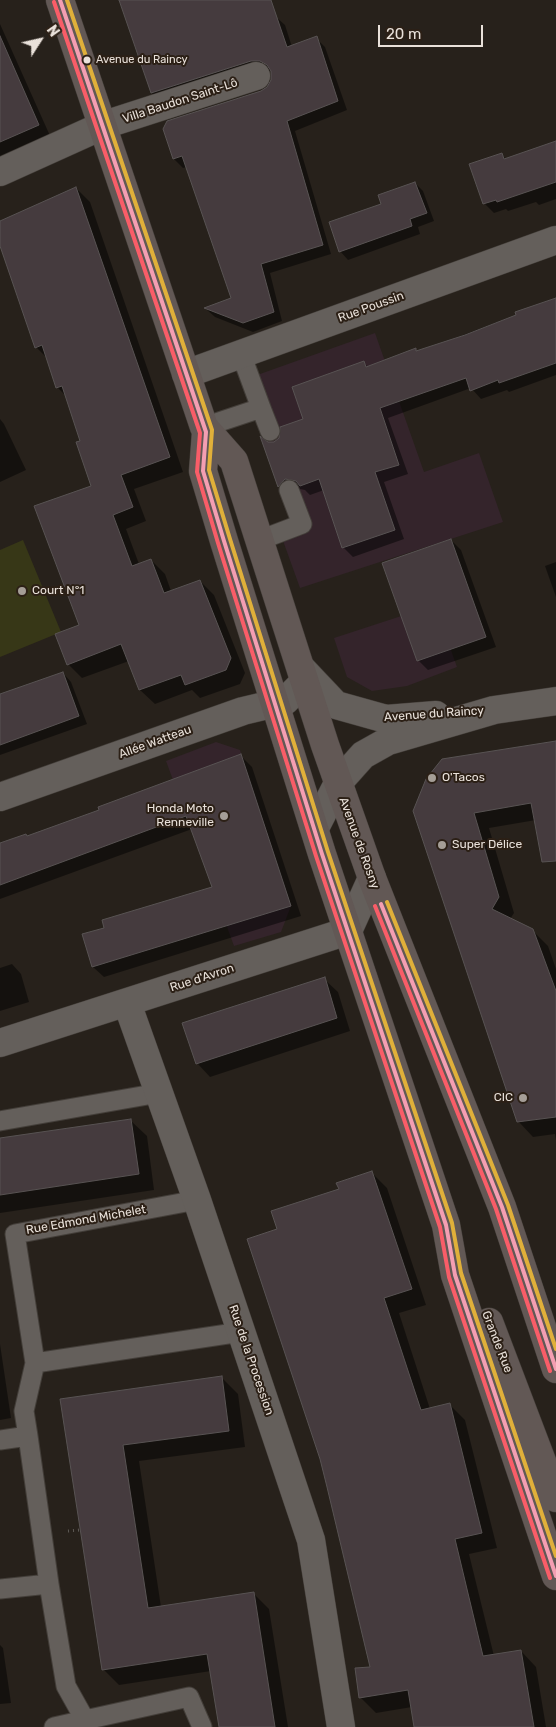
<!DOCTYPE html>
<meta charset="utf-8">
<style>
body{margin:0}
#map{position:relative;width:556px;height:1727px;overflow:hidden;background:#27211b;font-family:Rubik,sans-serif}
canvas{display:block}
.north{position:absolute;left:15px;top:15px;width:50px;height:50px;-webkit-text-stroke:4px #2c2016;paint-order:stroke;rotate:55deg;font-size:14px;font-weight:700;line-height:20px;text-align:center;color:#e9e1da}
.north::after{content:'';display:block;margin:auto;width:18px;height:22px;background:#e9e1da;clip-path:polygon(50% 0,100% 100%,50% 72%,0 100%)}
.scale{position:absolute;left:378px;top:25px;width:105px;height:22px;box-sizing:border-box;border:2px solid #e9e1da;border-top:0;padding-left:6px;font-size:15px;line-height:18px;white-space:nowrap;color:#e9e1da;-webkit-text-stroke:4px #2c2016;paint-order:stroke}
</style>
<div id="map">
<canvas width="556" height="1727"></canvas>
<div class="north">N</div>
<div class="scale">20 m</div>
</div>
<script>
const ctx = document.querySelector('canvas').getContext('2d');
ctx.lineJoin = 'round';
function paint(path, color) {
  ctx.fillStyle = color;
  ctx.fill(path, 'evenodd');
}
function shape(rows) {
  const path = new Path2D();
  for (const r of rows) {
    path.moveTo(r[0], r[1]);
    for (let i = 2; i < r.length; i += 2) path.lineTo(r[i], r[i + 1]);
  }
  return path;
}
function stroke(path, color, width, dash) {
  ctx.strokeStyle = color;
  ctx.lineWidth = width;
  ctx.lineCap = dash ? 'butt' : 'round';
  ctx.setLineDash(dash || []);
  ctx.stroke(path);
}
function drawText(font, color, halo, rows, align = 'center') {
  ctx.font = font + ' Rubik,sans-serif';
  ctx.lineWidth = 4;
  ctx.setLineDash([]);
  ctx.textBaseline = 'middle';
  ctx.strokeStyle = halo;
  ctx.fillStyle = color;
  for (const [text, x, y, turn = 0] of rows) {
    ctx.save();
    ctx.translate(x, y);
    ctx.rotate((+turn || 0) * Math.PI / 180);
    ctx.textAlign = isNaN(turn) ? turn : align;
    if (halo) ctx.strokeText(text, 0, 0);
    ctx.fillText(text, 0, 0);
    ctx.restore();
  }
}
paint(shape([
 [375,333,424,472,479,453,503,522,300,588,277,524,294,518,246,379],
 [435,605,457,667,407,686,372,691,347,677,334,638],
 [216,742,240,750,291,906,281,932,234,946,166,761]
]), '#34242b');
paint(shape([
 [23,540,61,632,0,657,0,550]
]), '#373717');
paint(shape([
 [120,0,203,0,275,16,285,25,292,47,316,38,325,47,347,110,295,131,331,254,270,273,282,321,253,332,215,317,206,309,233,299,187,167,183,168,174,159,165,129,262,92,268,88,272,80,272,71,261,70,161,102,152,93],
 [0,24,51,138,0,159],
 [556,142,556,199,539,205,536,202,508,211,506,209,494,213,484,203,501,154,506,159],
 [415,183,423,191,434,221,418,227,420,234,348,260,340,251,383,205],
 [76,188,90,202,183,472,134,489,146,521,126,529,139,564,151,560,165,574,171,591,200,581,214,595,245,673,240,684,200,698,192,690,155,704,140,690,129,661,82,678,68,664,81,626,93,487,82,442,67,397,57,387,48,359,36,347,0,242,0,223],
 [556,300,556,375,509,392,507,390,481,399,471,388,388,418,408,474,384,482,404,539,353,557,343,547,324,490,310,495,305,490,295,488,289,495,280,486,263,440,267,443,274,443,305,420,364,363,368,367,415,350,418,352],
 [0,419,4,424,26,470,0,482],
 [451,540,461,550,496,647,428,670,418,660],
 [556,562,556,597,545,566],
 [63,673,71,682,87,724,0,755,0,699],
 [556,742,556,833,536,820,489,828,514,913,510,919,532,930,548,946,556,969,556,1140,555,1134,533,1137,518,1121,414,811],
 [241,756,252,767,301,916,104,977,93,967,214,888,192,829,0,899,0,845,28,837],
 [12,964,21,974,29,1002,0,1011,0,968],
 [324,979,338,992,350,1031,210,1077,197,1063],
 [130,1120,147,1136,154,1190,0,1213,0,1140],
 [372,1173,387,1188,426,1305,399,1313,430,1409,450,1405,465,1420,497,1548,469,1554,494,1656,521,1651,536,1667,546,1727,416,1727,412,1707,376,1713,360,1697,372,1668,279,1230,340,1190],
 [0,1344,11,1418,0,1420],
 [221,1377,238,1394,245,1447,139,1461,161,1607,253,1593,269,1609,288,1727,220,1727,211,1671,119,1685,103,1669,61,1400],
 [0,1645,3,1648,11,1703,0,1704]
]), '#0007');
const building = shape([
 [119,0,271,0,287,47,317,36,338,101,287,121,323,245,261,264,274,312,243,323,204,308,231,298,182,156,173,159,163,129,167,121,261,91,267,87,271,80,271,71,267,65,260,61,251,61,151,93,119,0],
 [0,36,39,125,0,142,0,36],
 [556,141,556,182,497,202,496,200,483,204,469,164,502,153,504,159,556,141],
 [415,182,427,213,410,219,412,226,339,252,329,222,381,204,378,195,415,182],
 [76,187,170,457,121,475,133,507,113,515,132,566,151,559,164,593,200,580,231,658,226,670,185,685,181,675,139,690,121,644,67,665,55,634,79,625,34,506,91,486,76,442,80,441,62,386,56,388,42,345,35,348,0,246,0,221,76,187],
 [556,298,556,363,499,383,498,380,470,391,466,378,380,408,399,465,375,472,395,530,342,548,319,479,300,486,296,481,285,479,278,487,260,436,268,442,274,442,279,438,280,427,303,419,292,387,364,361,366,367,416,348,416,351,465,335,516,315,515,312,556,298],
 [451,539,486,637,417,661,382,563,451,539],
 [63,672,79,716,0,745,0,694,63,672],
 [556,741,556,861,542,862,531,803,474,813,499,897,492,909,533,929,556,991,556,1117,517,1122,413,811,426,779,442,759,556,741],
 [241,754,291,906,92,967,82,934,104,928,102,920,212,887,186,816,0,885,0,843,26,834,27,836,99,810,98,807,241,754],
 [325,977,337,1018,196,1064,182,1023,325,977],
 [131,1119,139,1174,0,1195,0,1138,131,1119],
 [372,1171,412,1289,384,1298,421,1410,450,1403,482,1533,455,1539,483,1656,521,1650,534,1727,414,1727,408,1690,359,1698,355,1668,370,1667,327,1487,320,1459,247,1239,277,1229,271,1211,339,1189,336,1183,372,1171],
 [222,1376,229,1431,123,1445,148,1608,254,1592,275,1727,219,1727,207,1654,102,1670,60,1399,222,1376]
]);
paint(building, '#453b3e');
stroke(building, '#585353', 1);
const lane = shape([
 [241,354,261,408],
 [204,427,261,408,270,431],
 [260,540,302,524,289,490],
 [0,1121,159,1093],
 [35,1363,241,1332],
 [28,1436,49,1584],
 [0,1440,28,1436,24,1411,35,1363,15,1234,197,1200],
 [0,1589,49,1584,66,1686,85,1720,189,1697,202,1727],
 [54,1727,85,1720,88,1727]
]);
const street = shape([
 [0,172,104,125,256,76],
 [186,374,556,240],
 [0,797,243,711,285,701,305,681],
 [127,1003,197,1200,311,1540,341,1727],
 [0,1043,348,931,372,878]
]);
const secondary = shape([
 [301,668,336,705,386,719,436,715],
 [315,828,338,783,363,755,388,741,494,710,556,701]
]);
const primary = shape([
 [60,0,204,427,234,461,325,745,372,878,502,1207,556,1369],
 [206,432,203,471,224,541,322,854,446,1225,455,1275,556,1576],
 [489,1322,556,1498]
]);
stroke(lane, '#433e39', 21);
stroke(street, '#433e39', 29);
stroke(secondary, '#433e39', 29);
stroke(primary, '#433e39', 29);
stroke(shape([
 [68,1531,80,1530]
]), '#5e5a56', 3, [1, 4]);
stroke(lane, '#645f5b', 19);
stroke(street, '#645f5b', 28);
stroke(secondary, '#645f5b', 28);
stroke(primary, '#625855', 28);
stroke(shape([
 [60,0,206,432,203,471,224,541,322,854,446,1225,455,1275,556,1576],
 [381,904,502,1207,556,1369]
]), '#f49eb2', 4);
stroke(shape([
 [54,2,200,433,197,472,218,543,316,856,440,1227,449,1277,550,1578],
 [375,906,496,1209,550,1371]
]), '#f95d68', 4);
stroke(shape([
 [67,0,212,430,209,470,230,539,328,852,452,1223,461,1273,556,1556],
 [387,902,508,1205,556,1349]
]), '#e0b03a', 4);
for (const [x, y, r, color] of [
 [87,60,4.5,"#e9e1da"],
 [22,591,5,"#a59e97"],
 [432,778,5,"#a59e97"],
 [224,816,5,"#a59e97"],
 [442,845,5,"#a59e97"],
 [523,1098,5,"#a59e97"]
]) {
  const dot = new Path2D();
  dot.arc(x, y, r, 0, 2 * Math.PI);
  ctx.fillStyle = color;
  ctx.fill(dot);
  stroke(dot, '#2c2016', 2);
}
drawText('11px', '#e9e1da', '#2c2016', [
 ["Avenue du Raincy",96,60]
], 'left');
drawText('12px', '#e9e1da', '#2c2016', [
 ["Villa Baudon Saint-Lô",180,101,-18],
 ["Rue Poussin",371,307,-20],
 ["Avenue du Raincy",434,714,-4],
 ["Allée Watteau",155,742,-20],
 ["Avenue de Rosny",359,843,70],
 ["Rue d'Avron",202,978,-18],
 ["Rue Edmond Michelet",86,1220,-10],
 ["Grande Rue",497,1342,69],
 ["Rue de la Procession",251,1360,71]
]);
drawText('12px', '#e9e1da', '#2c2016', [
 ["Court N°1",32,591],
 ["O'Tacos",442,778],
 ["Honda Moto",214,809,"right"],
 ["Renneville",214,823,"right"],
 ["Super Délice",452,845],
 ["CIC",513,1098,"right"]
], 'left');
</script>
